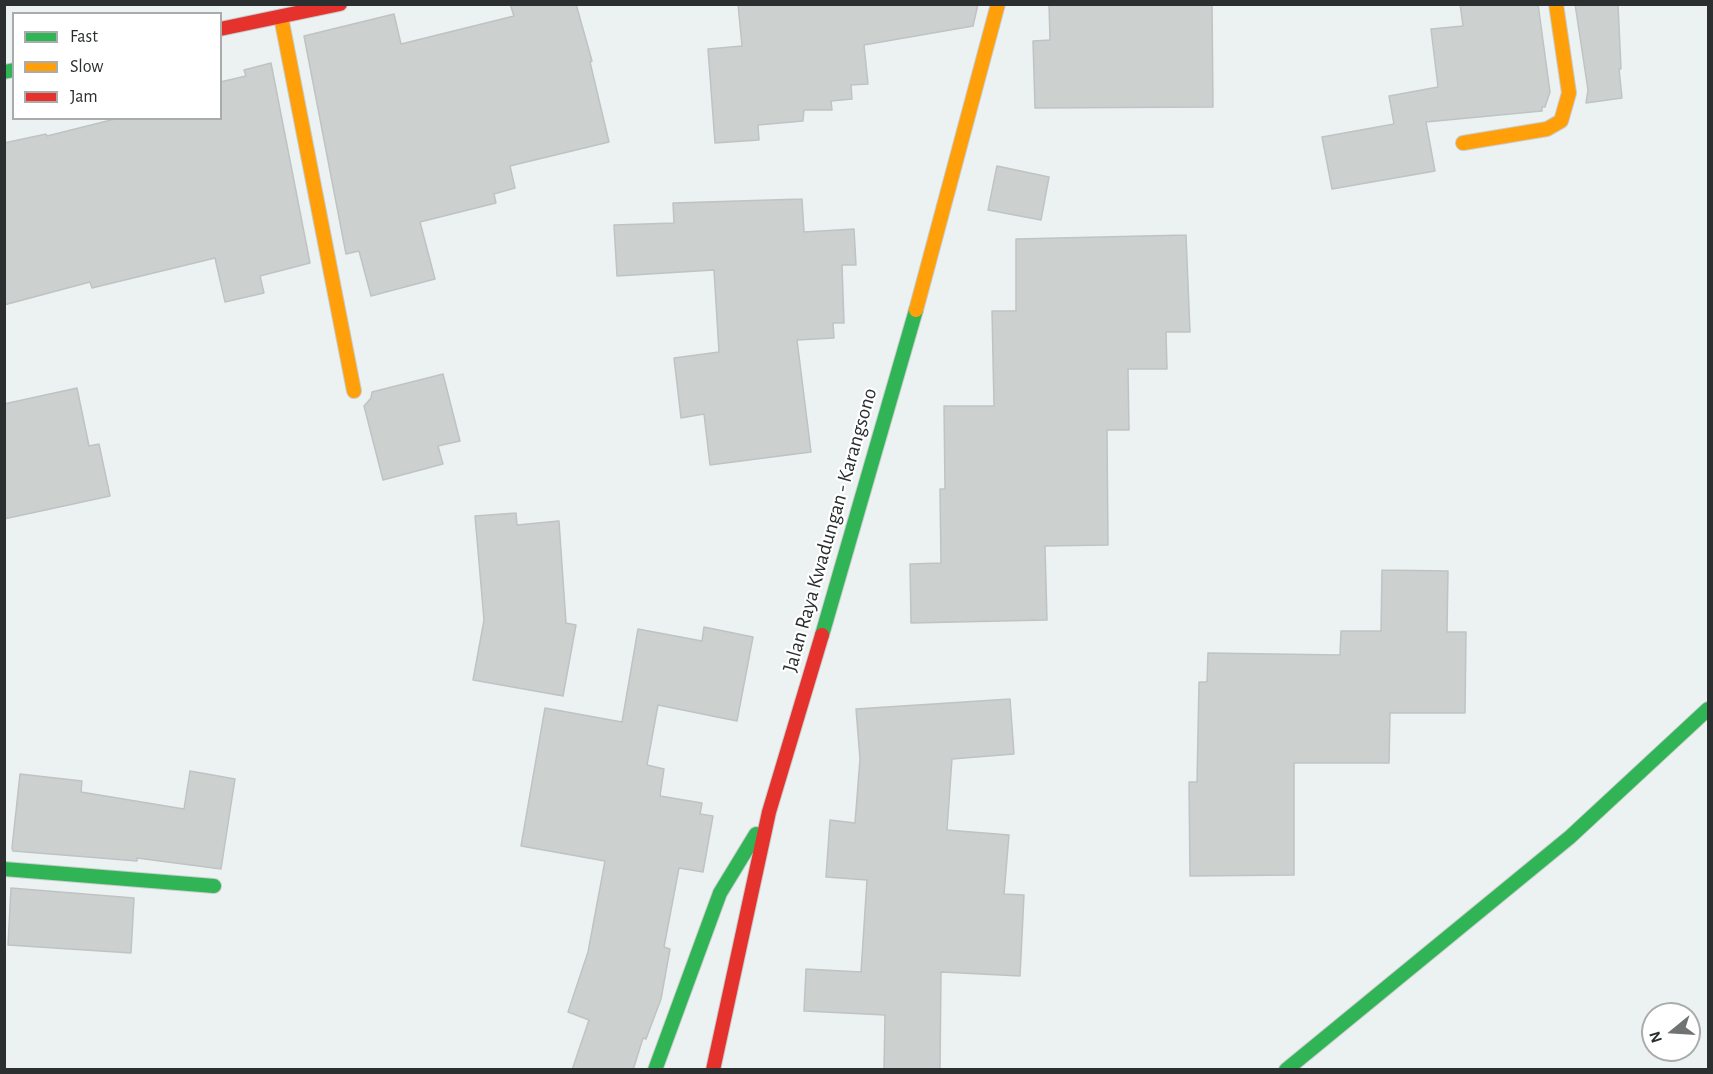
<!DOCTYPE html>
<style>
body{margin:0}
#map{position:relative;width:1713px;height:1074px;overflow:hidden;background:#ecf2f2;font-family:"Alegreya Sans",sans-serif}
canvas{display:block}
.frame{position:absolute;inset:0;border:6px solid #2b2f2f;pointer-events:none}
.legend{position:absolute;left:12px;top:12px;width:210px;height:108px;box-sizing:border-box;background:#fff;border:2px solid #aaacac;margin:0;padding:8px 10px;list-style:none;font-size:18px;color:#2b2f2f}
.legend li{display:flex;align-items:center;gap:12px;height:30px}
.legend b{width:30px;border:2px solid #aaacac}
.north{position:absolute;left:1641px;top:1002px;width:60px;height:60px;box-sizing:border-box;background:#fff;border:2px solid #aaacac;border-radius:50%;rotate:252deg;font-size:16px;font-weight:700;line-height:24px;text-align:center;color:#2b2f2f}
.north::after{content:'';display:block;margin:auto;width:21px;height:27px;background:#6f7373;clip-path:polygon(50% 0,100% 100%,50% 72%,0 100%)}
</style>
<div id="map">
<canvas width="1713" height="1074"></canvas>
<div class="frame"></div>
<ul class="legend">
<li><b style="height:8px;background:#30b455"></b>Fast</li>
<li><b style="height:8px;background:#ff9f0a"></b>Slow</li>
<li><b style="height:8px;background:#e5322d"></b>Jam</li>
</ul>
<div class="north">N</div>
</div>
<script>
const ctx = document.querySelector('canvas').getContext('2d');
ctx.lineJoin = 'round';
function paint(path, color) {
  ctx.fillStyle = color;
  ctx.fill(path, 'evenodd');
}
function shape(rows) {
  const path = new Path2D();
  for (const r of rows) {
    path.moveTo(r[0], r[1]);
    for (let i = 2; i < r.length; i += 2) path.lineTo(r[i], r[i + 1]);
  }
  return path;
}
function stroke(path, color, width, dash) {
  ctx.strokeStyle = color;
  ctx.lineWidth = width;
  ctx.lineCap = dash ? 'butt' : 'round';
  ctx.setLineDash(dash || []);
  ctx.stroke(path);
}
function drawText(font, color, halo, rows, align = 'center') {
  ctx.font = font + ' "Alegreya Sans",sans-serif';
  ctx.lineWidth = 4.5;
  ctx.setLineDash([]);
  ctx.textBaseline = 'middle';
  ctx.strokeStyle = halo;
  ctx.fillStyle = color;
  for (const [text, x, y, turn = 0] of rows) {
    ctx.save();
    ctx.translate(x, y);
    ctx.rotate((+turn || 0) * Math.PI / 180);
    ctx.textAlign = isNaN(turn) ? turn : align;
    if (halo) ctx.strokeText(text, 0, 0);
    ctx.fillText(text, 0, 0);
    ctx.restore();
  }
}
const building = shape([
 [510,4,576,4,592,61,590,62,609,142,510,166,515,188,494,194,496,203,420,222,435,279,371,296,359,251,346,254,304,36,394,14,401,44,514,16,510,4],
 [738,4,978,4,973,26,864,45,868,84,851,85,852,99,831,101,832,110,804,110,803,121,758,125,759,140,715,143,708,49,742,46,738,4],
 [1049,4,1212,4,1213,107,1035,108,1033,41,1050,40,1049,4],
 [1460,4,1538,4,1550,92,1545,107,1542,107,1542,111,1426,122,1435,171,1332,189,1322,137,1394,124,1389,96,1438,87,1431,29,1463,26,1460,4],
 [1575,4,1618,4,1621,69,1619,69,1622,98,1586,103,1588,90,1575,4],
 [271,63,310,263,260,276,264,293,225,302,215,258,92,288,90,282,4,305,4,143,46,134,47,136,119,118,220,118,220,82,246,76,244,70,271,63],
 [997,166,1049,177,1041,220,988,210,997,166],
 [802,199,804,232,854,229,856,265,842,265,844,323,833,323,834,338,797,340,811,452,710,465,704,414,681,418,674,358,719,352,714,270,617,276,614,225,674,223,673,203,802,199],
 [1186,235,1190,332,1166,332,1167,369,1128,369,1129,430,1107,430,1108,545,1045,546,1047,620,911,623,910,564,941,563,940,489,945,489,944,406,994,406,992,311,1016,311,1016,239,1186,235],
 [443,374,460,441,438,446,443,464,383,480,364,406,371,398,372,392,443,374],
 [77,388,89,446,99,444,110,496,4,519,4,404,77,388],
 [516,513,517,525,559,521,566,623,576,625,563,696,473,680,484,620,475,516,516,513],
 [1382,570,1448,571,1447,632,1466,632,1465,713,1390,713,1389,763,1294,763,1294,875,1190,876,1189,782,1197,782,1199,682,1207,682,1208,653,1340,655,1341,631,1381,631,1382,570],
 [704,627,753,637,737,721,658,705,647,765,664,769,660,796,702,803,700,814,713,816,703,872,679,868,664,947,670,949,661,999,646,1039,643,1038,633,1070,572,1070,589,1020,568,1012,588,952,605,861,521,846,545,708,622,722,638,629,702,641,704,627],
 [1010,699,1014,754,952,759,947,830,1009,835,1004,894,1024,895,1020,976,941,972,940,1070,884,1070,885,1015,804,1011,806,969,861,972,867,880,826,877,830,820,855,823,860,759,856,709,1010,699],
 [190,771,235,779,221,869,137,858,137,861,13,851,12,848,20,774,82,781,81,792,184,809,190,771],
 [11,888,134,898,131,953,8,945,11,888]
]);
paint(building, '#ccd0cf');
stroke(building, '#bfc3c3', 1.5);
const fast = shape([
 [4,72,14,70],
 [822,635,916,310],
 [4,869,214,886],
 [655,1070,720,893,756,834],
 [1286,1070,1570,837,1708,709]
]);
const slow = shape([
 [281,17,354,391],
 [1463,143,1547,129,1561,121,1569,93,1556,4],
 [916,310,998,4]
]);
const jam = shape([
 [220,29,340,4],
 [713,1070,769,812,822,635]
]);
stroke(fast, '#c7cccc', 16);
stroke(slow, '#c7cccc', 16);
stroke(jam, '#c7cccc', 16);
stroke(fast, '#30b455', 14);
stroke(slow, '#ff9f0a', 14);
stroke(jam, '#e5322d', 14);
drawText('21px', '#2b2f2f', '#fff', [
 ["Jalan Raya Kwadungan - Karangsono",830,530,-74]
]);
</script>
